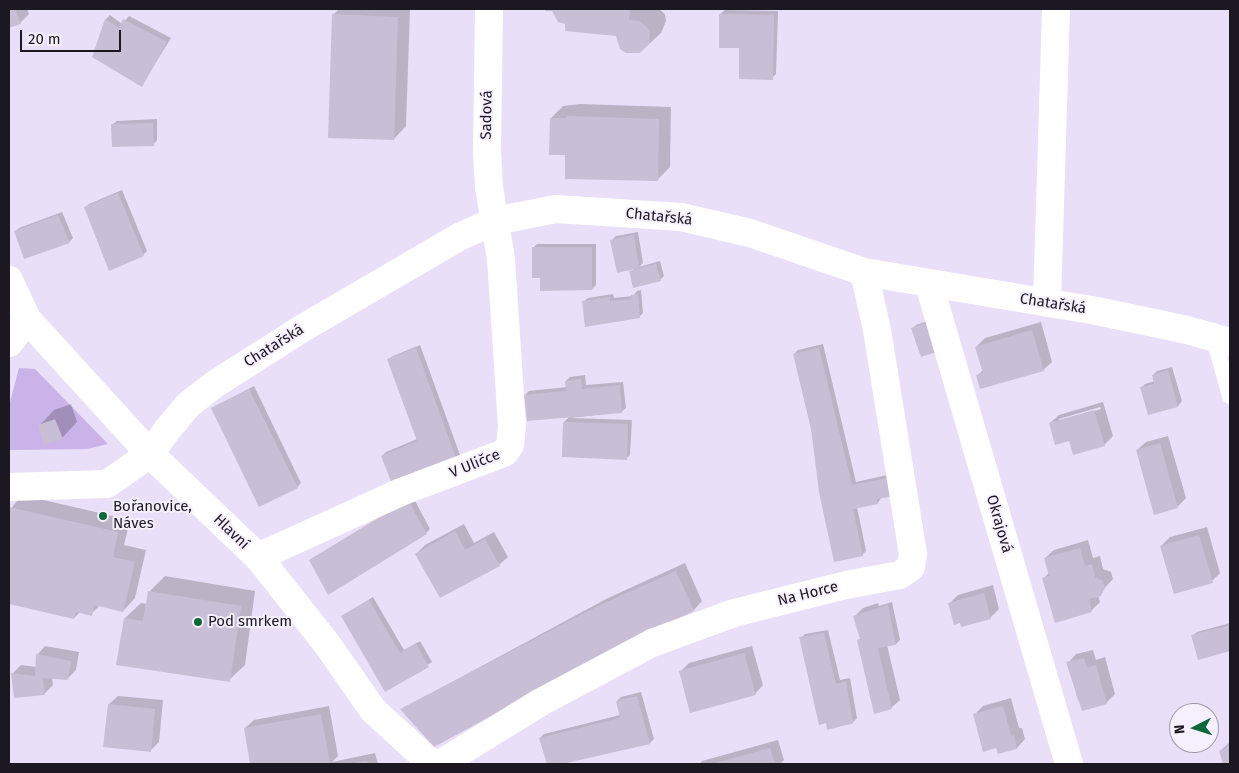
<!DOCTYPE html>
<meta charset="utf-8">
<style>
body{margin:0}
#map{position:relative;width:1239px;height:773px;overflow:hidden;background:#eadff8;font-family:"Fira Sans",sans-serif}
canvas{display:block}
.frame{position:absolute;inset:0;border:10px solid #1c1821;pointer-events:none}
.north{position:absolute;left:1169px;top:703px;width:50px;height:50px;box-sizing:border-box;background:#f5effe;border:1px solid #9e99a6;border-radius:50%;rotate:265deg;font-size:14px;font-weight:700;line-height:20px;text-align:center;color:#1c1821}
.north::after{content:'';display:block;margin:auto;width:18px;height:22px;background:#0c6739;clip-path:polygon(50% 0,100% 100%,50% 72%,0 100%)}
.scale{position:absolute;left:20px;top:30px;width:101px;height:22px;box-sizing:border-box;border:2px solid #1c1821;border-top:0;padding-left:6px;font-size:15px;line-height:18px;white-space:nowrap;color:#1c1821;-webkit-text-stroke:4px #f5effe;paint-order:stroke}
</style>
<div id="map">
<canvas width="1239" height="773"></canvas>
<div class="frame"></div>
<div class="north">N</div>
<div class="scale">20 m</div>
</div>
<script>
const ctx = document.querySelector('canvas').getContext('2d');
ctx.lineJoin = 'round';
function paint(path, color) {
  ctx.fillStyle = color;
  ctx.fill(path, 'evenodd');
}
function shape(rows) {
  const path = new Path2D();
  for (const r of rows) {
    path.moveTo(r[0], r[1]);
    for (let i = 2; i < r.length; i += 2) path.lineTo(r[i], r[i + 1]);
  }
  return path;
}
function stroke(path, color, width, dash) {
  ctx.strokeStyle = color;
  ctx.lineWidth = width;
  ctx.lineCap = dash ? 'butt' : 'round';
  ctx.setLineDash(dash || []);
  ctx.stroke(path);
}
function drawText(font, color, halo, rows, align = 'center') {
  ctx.font = font + ' "Fira Sans",sans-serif';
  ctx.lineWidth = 4;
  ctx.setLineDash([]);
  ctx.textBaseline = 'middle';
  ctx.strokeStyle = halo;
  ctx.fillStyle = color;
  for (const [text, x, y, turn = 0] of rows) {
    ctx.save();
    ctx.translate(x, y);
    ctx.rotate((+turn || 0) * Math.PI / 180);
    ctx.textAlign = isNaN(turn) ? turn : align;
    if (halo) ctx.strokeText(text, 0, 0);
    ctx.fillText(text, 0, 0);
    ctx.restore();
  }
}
paint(shape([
 [19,368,35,369,108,444,87,449,9,450,9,406]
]), '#cab3e8');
paint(shape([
 [9,9,27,9,29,14,20,23,9,27],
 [339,9,410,9,406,126,394,139,333,15],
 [547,9,659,9,665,14,666,21,661,33,640,52,617,35,566,23,552,10],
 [725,10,778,11,776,74,772,78,741,47,720,14],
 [110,15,122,24,129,16,171,38,142,85,93,56,106,19],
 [581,104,671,107,670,167,658,179,567,154,551,118,563,106],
 [157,119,157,140,153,145,112,125,117,121],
 [122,190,147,251,143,255,85,208,89,204],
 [62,212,73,238,69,242,15,232,19,228],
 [638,232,643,263,639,267,660,261,664,276,660,280,631,272,635,268,612,240,616,236],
 [537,244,596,244,596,285,592,289,542,277,533,248],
 [641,290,643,313,639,317,583,302,588,298,613,294,614,298,633,296,637,291],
 [936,318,947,344,912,329,916,325],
 [1041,322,1052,362,1043,370,977,376,983,370,976,347,985,338],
 [823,344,856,482,896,473,878,503,857,507,866,551,862,555,794,354,798,350],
 [420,345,460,455,456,460,382,456,386,452,417,439,388,360,393,356],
 [1172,367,1182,401,1178,406,1149,414,1141,388,1145,384,1155,381,1153,375,1157,371],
 [585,375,586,385,623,382,626,408,621,412,571,418,632,420,630,455,626,459,563,456,564,422,570,416,525,395,529,391,567,387,566,381,570,377],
 [254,386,301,483,297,487,212,408],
 [1103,402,1113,436,1104,445,1050,423,1059,415],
 [1100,407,1101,409,1059,421,1059,419],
 [71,404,77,422,62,438,39,426,54,410],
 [1168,436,1186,498,1177,507,1137,450,1146,442],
 [22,495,130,520,124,545,146,550,135,598,123,611,100,605,91,614,80,612,74,618,9,603,9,511],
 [413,497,430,529,426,533,310,560],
 [464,524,474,543,494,532,508,557,499,565,416,554,425,545],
 [1207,527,1220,573,1212,581,1161,546,1170,537],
 [1088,540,1093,558,1100,556,1103,569,1111,572,1113,579,1098,595,1100,602,1091,611,1043,579,1049,573,1045,558,1054,550],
 [685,563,702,601,694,610,619,645,402,709,608,598],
 [165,576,255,591,245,665,229,680,125,618,141,603,147,604,149,592],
 [993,585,999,609,990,618,961,622,949,604,958,595],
 [373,597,404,650,420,641,432,662,386,690,342,616],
 [892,602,900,640,896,644,887,645,900,700,891,708,859,640,861,638,854,617,863,608,878,603,879,606],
 [1230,623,1230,650,1199,659,1192,636,1197,632],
 [828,630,840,680,850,678,857,718,851,724,828,728,801,638,805,634],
 [45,646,79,652,76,670,67,679,52,677,53,685,44,694,12,674,21,665,36,667,37,655],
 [752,646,763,685,755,694,680,672,689,663],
 [1093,650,1096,660,1105,657,1115,694,1106,703,1078,700,1068,663,1076,654],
 [641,692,654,739,650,743,548,764,540,738,544,734,620,715,617,701,621,697],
 [118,696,163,700,159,742,151,750,109,704],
 [1011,698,1019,728,1022,728,1025,739,1017,748,997,747,974,715,983,706],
 [329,706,338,756,332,762,375,753,378,764,251,764,245,728,254,720],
 [778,740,784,760,780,764,699,764,702,761],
 [1230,742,1230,764,1225,764,1220,751]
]), '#0003');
paint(shape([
 [9,9,15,9,21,24,9,28],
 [545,9,630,9,629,20,640,21,650,30,649,44,640,53,626,53,620,49,616,36,565,31,565,24,558,22,552,11,545,11],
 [332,14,398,17,394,140,328,138],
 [719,14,774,15,773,80,739,79,739,48,719,48],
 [105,19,119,28,123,19,167,42,142,87,92,57],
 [567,116,659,119,658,181,565,179,565,155,549,155,550,118,566,118],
 [153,123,154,146,112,147,111,124],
 [118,193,144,256,109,271,84,207],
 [58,215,70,243,24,259,14,231],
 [634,235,639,268,617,273,610,240],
 [532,247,592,247,592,290,540,291,540,278,532,278],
 [656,264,661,281,633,288,629,271],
 [638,294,640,318,585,327,582,301,610,297,610,301,632,299,631,295],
 [932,321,943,350,921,357,911,328],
 [1032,330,1044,371,980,389,976,375,983,373,975,347],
 [416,348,457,461,393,486,381,456,417,441,387,359],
 [819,348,852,485,892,477,895,496,877,499,878,504,853,509,863,556,834,562,819,492,811,429,793,354],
 [1168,370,1178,407,1148,415,1140,387,1154,384,1152,375],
 [581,379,582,389,620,385,622,413,527,421,524,395,566,391,565,381],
 [249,389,298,488,259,507,211,408],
 [1094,410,1105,446,1073,455,1069,441,1055,445,1049,423],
 [55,419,63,439,44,445,38,425],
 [563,422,628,424,627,460,562,457],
 [1160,443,1178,508,1154,515,1136,450],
 [408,500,427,534,328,595,309,560],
 [9,507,118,532,113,557,135,562,123,612,94,605,92,616,76,612,74,619,9,604],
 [455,531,465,550,485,539,500,566,440,598,415,554],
 [1199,535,1213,583,1174,594,1160,546],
 [1080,548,1085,566,1092,564,1095,577,1103,581,1105,588,1101,596,1089,599,1092,612,1055,623,1042,578,1049,576,1044,558],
 [676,571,694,611,620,646,434,747,400,709,598,606],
 [148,591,241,606,230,682,116,665,124,618,143,621],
 [984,593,991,619,961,627,960,623,954,625,948,603],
 [369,600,400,653,416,644,429,667,385,692,341,616],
 [888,605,896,645,878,648,892,709,874,714,857,640,860,639,853,616],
 [1230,625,1230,651,1198,660,1191,635],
 [824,633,836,684,846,681,853,723,827,730,826,723,819,725,799,637],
 [744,653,756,695,690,713,679,671],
 [36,654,71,661,68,680,43,678,45,695,14,698,11,673,35,676],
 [1084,658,1087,668,1096,665,1107,704,1082,711,1066,662],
 [637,696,650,744,562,764,547,764,539,738,620,718,616,701],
 [108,704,155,709,151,752,103,747],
 [1003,706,1011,736,1014,735,1017,749,998,754,996,748,983,752,973,714],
 [321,714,330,764,250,764,244,728],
 [1230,743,1230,764,1223,764,1219,751,1225,749],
 [770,748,775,764,712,764],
 [367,761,368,764,355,764,355,763]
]), '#c8bed6');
stroke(shape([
 [1214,338,1230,396]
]), '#fff', 16);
stroke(shape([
 [9,280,27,319,150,454,258,557,327,644,373,710,432,764],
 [929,284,1069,764],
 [1047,303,1056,9],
 [9,343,27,319],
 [9,487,107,484,150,454,167,430,188,405,215,384,303,328,459,237,495,221,556,209,681,217,750,233,864,272,1097,311,1187,330,1230,342],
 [258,557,401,492,504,453,510,445,512,426,501,259,489,187,487,152,489,9],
 [440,764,541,702,652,643,734,613,846,585,900,575,911,567,913,554,877,330,864,272]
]), '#fff', 28);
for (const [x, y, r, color] of [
 [103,516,5,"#0c6739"],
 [198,622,5,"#0c6739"]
]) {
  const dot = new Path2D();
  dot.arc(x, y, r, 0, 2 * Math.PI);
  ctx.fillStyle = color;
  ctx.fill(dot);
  stroke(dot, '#f5effe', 2);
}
drawText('15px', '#1c1821', '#f5effe', [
 ["Sadová",487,115,-89],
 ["Chatařská",659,217,6],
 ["Chatařská",1053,304,9],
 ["Chatařská",274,346,-32],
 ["V Uličce",475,464,-22],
 ["Okrajová",999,524,74],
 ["Hlavní",231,532,44],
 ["Na Horce",808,594,-14]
]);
drawText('15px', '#1c1821', '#f5effe', [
 ["Bořanovice,",113,507],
 ["Náves",113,524],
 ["Pod smrkem",208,622]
], 'left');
</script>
